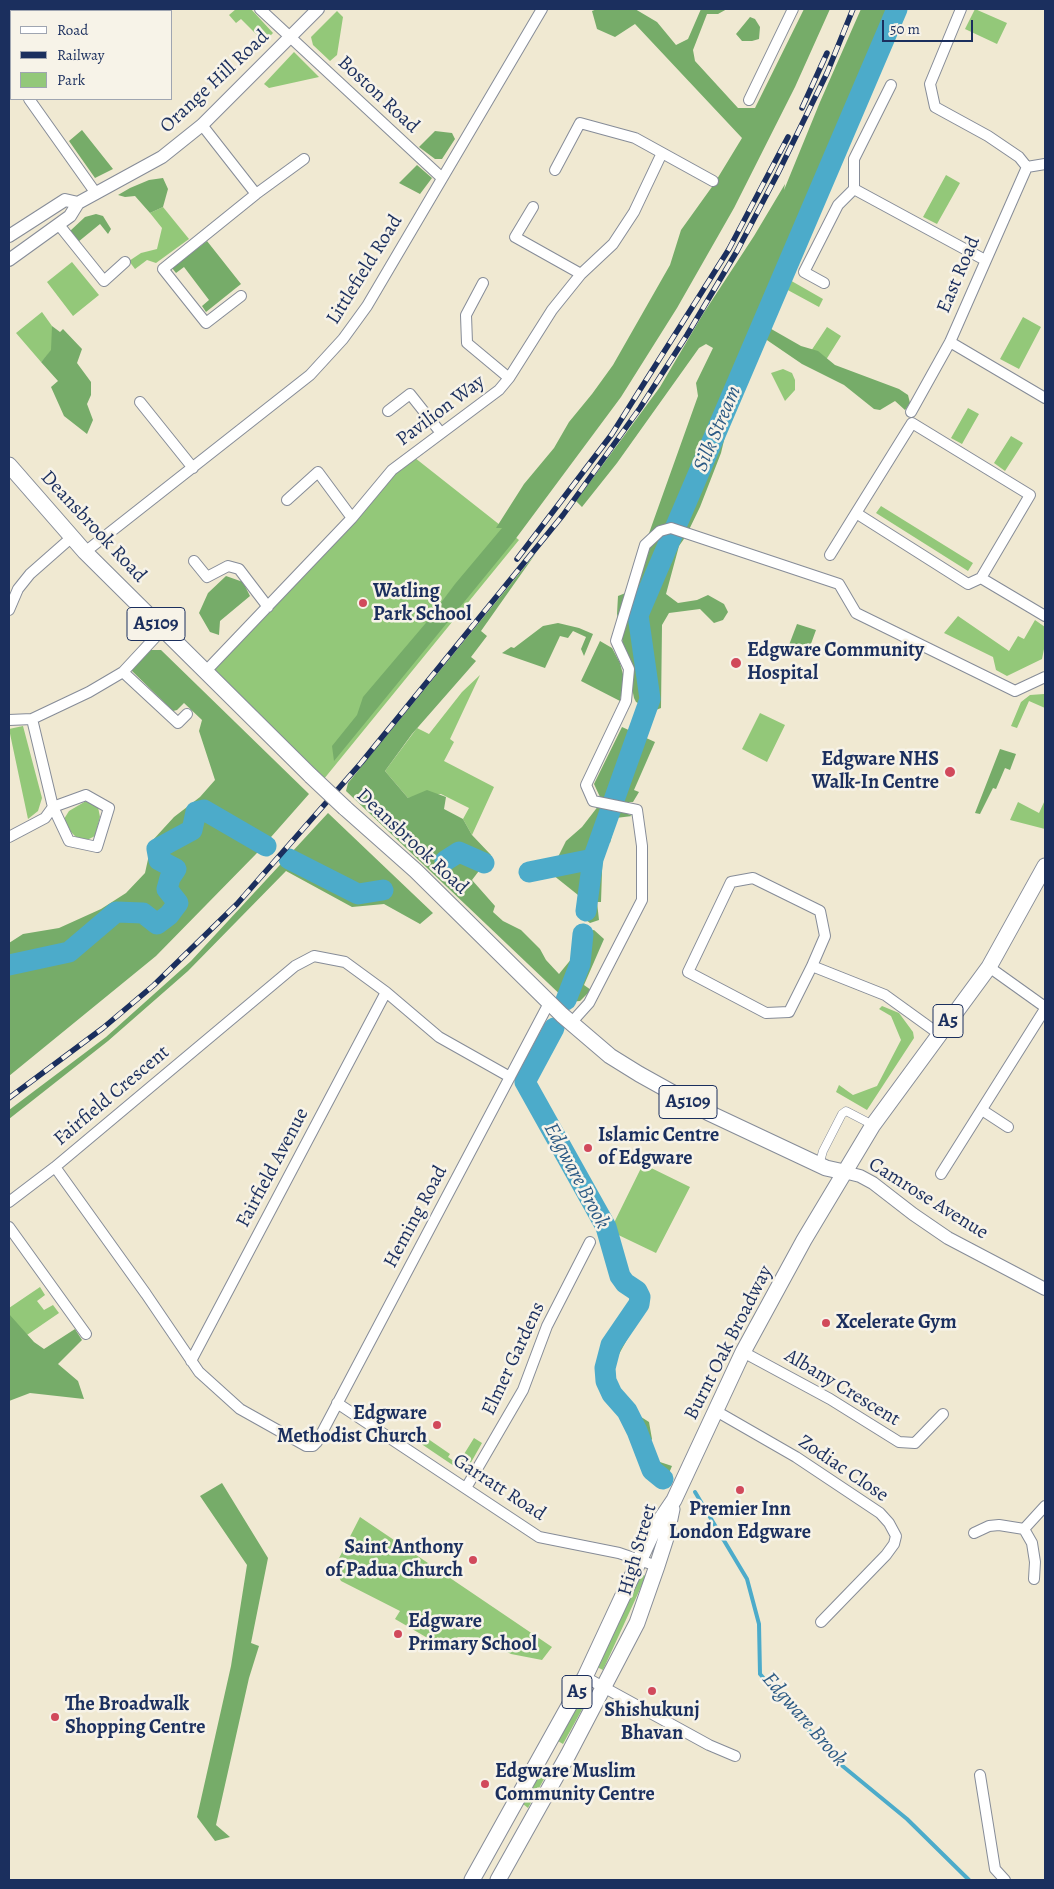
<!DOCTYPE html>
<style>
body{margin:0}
#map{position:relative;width:1054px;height:1889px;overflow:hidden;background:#f0e9d2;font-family:Alegreya,serif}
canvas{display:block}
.frame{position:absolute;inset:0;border:10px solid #1b2f5e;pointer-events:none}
.legend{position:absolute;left:10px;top:10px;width:162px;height:90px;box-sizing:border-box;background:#f7f3e8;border:1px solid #9fa5b1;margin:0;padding:6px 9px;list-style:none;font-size:15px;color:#1b2f5e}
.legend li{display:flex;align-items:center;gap:10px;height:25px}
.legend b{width:25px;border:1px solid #9fa5b1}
.scale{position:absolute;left:882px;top:20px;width:91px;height:22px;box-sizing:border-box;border:2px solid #1b2f5e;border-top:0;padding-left:6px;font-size:15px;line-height:18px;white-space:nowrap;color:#1b2f5e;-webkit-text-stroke:4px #f7f3e8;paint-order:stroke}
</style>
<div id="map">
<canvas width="1054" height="1889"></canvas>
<div class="frame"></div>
<ul class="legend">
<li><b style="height:6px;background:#fff"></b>Road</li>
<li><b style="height:6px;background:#1b2f5e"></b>Railway</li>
<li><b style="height:14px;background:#93c879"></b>Park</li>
</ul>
<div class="scale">50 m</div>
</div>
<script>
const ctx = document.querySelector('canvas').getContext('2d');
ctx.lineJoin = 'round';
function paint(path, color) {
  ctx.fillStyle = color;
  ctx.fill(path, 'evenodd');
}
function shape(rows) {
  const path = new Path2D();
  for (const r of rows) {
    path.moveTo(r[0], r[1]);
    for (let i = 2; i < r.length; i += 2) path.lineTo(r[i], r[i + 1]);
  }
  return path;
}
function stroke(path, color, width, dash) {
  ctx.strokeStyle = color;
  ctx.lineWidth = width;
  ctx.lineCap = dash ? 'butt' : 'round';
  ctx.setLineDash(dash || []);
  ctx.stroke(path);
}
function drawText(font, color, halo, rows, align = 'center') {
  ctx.font = font + ' Alegreya,serif';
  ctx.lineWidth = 5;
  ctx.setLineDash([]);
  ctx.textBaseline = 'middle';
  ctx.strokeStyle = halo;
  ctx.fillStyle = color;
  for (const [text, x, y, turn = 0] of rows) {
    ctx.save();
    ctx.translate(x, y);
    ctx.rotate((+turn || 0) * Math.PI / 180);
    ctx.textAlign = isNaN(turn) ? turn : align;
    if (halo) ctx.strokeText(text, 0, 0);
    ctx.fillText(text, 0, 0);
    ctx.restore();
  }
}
paint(shape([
 [236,9,251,9,273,33,264,42,241,19,236,23,229,15],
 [975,9,1007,23,997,44,965,29],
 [337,11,343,17,337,55,330,61,313,45,311,37],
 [294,52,319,77,269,88,264,84],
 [946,175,960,183,937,224,923,217],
 [163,207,189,239,156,263,147,260,135,269,129,261,141,253,157,249,162,228,150,213],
 [72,262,99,295,73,316,47,282],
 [788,279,823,299,819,307,784,288],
 [42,312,52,326,52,350,41,362,16,333],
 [1023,317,1041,327,1019,369,1000,359],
 [827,327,841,336,824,363,809,354],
 [783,369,792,373,795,380,795,390,785,401,771,373],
 [968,408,979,414,962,444,951,438],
 [1011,436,1023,443,1005,471,994,463],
 [410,454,519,540,319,785,205,672],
 [881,506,973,563,968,571,876,513],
 [958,616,1009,651,1018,636,1024,639,1035,620,1045,627,1045,644,1042,659,1007,676,996,670,993,657,944,633],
 [480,675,450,739,454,742,444,761,494,787,472,835,463,819,469,808,441,794,408,798,385,771,417,728,429,734,462,692],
 [1044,694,1045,695,1045,708,1029,701,1017,728,1011,726,1021,702,1030,695],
 [760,713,785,725,767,762,742,749],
 [23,726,42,798,38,811,28,819,9,729],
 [1045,800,1045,829,1010,820,1018,802,1039,813],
 [86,801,98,807,100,817,95,836,87,840,76,837,71,832,64,819,69,811],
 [882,1006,899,1013,913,1032,914,1038,867,1110,836,1092,839,1085,853,1095,877,1086,901,1040,891,1016,879,1009],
 [643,1164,690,1187,656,1253,610,1231],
 [40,1287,45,1295,37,1301,44,1310,53,1305,59,1313,24,1337,9,1317,9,1308],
 [418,1432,450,1454,448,1457,459,1465,457,1468,414,1439],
 [474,1438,482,1443,465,1473,461,1470,466,1463,461,1459],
 [360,1517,552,1647,542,1660,511,1654,480,1638,458,1637,443,1647,395,1619,400,1611,341,1581,334,1568],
 [641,1574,646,1576,603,1670,597,1667],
 [585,1692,590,1695,563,1744,558,1741],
 [543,1767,549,1770,528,1808,523,1804]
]), '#93c879');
paint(shape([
 [597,9,635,9,657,22,676,45,688,39,701,9,727,9,718,14,707,14,693,50,695,61,738,108,755,108,804,9,830,9,795,87,734,208,677,308,621,397,514,541,334,761,332,746,357,715,363,697,425,624,455,584,502,528,496,528,524,484,554,448,569,422,592,394,613,365,670,265,681,230,714,184,742,138,635,24,615,37,597,29,592,11],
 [861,9,906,9,766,326,801,346,818,351,835,365,899,389,908,395,910,403,905,410,895,401,880,410,874,409,844,385,802,364,761,336,726,432,721,453,700,507,686,536,679,546,666,594,678,603,697,600,708,595,724,604,728,612,723,620,714,623,700,609,669,613,662,625,661,708,656,710,648,708,636,702,634,698,617,614,618,596,628,592,698,396,696,383,713,348,706,344,699,348,617,463,582,507,576,501,660,387,703,314,754,236,785,184,784,190,820,102],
 [750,17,755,19,760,27,759,39,752,41,742,41,736,34],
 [82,130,113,169,95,178,69,141],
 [435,131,452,133,455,139,442,159,435,159,419,147],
 [417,165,432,178,420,194,399,183],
 [163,178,168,189,163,207,150,213,135,196,125,197,118,195,130,188,149,180],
 [96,214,103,216,111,229,108,234,100,224,78,242,70,231,85,217],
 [207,241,241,284,206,312,202,306,209,300,184,267,176,273,172,268],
 [52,326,60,332,63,329,82,349,77,363,91,382,91,395,87,404,93,420,87,434,64,416,51,387,58,381,41,362,51,350],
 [536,553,481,631,487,636,471,657,476,661,412,734,385,771,408,798,427,790,446,797,444,809,463,819,472,835,491,855,472,880,495,906,493,912,503,921,521,930,540,949,546,960,559,974,577,952,578,933,594,930,604,939,584,985,591,990,580,1001,568,1002,346,791,348,783],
 [226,576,243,582,250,596,220,621,219,635,210,632,199,613,208,593],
 [558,623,579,628,593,634,584,656,581,649,586,637,573,631,568,638,560,636,545,668,502,653,511,647,514,648,543,626],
 [797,624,816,630,808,652,789,645],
 [600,641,612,648,620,663,624,678,620,701,581,681],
 [151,650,161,650,309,794,256,854,156,956,9,1076,9,943,23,934,59,928,101,909,126,893,145,873,152,841,174,817,200,797,215,780,199,731,202,720,184,703,177,710,173,711,131,670],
 [622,727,655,742,634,790,639,792,633,802,621,802,600,797,594,784],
 [1000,749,1016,754,1010,770,1005,768,996,789,993,788,980,814,975,813],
 [599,805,618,809,632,816,616,818,610,843,603,843,601,902,597,902,599,920,590,923,582,917,577,908,578,895,553,875,525,874,526,869,539,863,556,861,566,841,582,827],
 [328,813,433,913,420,924,384,904,352,907,286,871,188,971,108,1041,9,1119,9,1110,106,1037,191,961],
 [522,1077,554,1129,551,1132,570,1165,601,1211,625,1271,643,1292,647,1303,612,1367,618,1390,627,1408,649,1422,652,1439,647,1447,654,1460,672,1466,663,1487,653,1478,624,1419,610,1401,600,1369,638,1298,618,1283,597,1220,588,1200,558,1160,541,1120,520,1081],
 [9,1314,34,1342,44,1349,75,1329,82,1340,58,1364,78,1381,84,1399,30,1393,9,1401],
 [222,1483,268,1558,251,1643,259,1646,249,1678,216,1825,230,1837,215,1841,197,1817,231,1666,247,1565,200,1496]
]), '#76ac69');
stroke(shape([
 [695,1492,747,1579,759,1624,760,1674,834,1759,907,1819,969,1880]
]), '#4cabca', 4);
stroke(shape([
 [289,859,358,894,383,890],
 [445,861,459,852,484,863],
 [529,872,593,859],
 [586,911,593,859,650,699,638,615,897,9],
 [9,965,69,952,116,912,143,913,157,924,169,915,178,903,167,889,170,878,176,869,159,860,157,849,192,830,196,812,204,810,266,846],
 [566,1000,580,964,583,934],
 [554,1028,525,1082,606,1227,620,1276,625,1283,637,1291,640,1297,639,1304,611,1345,605,1368,606,1381,612,1394,627,1411,637,1431,652,1470,663,1479]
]), '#4cabca', 21);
const pedestrian = shape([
 [819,1165,823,1151,842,1114,846,1111,873,1125]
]);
const minor = shape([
 [260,9,442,178],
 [961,9,930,84,935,107,988,136,1019,157,1027,167],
 [9,71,11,74],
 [29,99,95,192],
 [749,100,793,9],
 [202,125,256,194],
 [555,170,580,123,635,138,713,181],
 [854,189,985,260],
 [533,207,515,237,581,274],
 [59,225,104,281,125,262],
 [483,283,466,315,467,343,509,378],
 [824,283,804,272,838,205,854,189,854,159,891,85],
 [241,296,206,323,163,269,256,194,304,159],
 [950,342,1045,398],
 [140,402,193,468],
 [388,411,410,394,441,433],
 [911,412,950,342,1027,167,1045,164],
 [287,500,318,472,352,518],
 [856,513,912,423,1030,495,981,578],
 [85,552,310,375,343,339,367,306,542,9],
 [830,555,856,513,968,584,981,578,1045,616],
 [194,561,207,577,228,566,239,569,268,607],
 [9,610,18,589,30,574,72,537],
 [123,672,178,723,187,714],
 [205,672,352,518,392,470,499,390,509,378,552,310,581,274,613,244,634,212,662,153],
 [9,720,32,719,89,692,123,672,162,630],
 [86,795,109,808,97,847,69,841,53,807,86,795],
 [9,837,45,818,53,807,32,719],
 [812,966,825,936,820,911,753,878,731,882,688,972,766,1013,789,1012,812,966,885,995,939,1034],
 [989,967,1045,1007],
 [571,1023,589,1003,642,900,642,846,637,810,593,801,586,785,626,701,629,669,616,641,645,545,660,531,671,528,839,584,856,613,1015,691,1045,677],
 [510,1077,439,1037,386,992,345,962,314,956,295,966,55,1167,146,1294,199,1372,240,1409,306,1446,313,1446,317,1442,549,1003],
 [982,1110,1008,1127],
 [941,1174,1045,1009],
 [9,1202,55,1167],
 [9,1227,86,1334],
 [743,1352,830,1399,899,1442,915,1443,943,1414],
 [191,1361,386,992],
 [337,1403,539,1537,619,1553,657,1566],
 [716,1411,796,1457,880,1513,889,1523,896,1536,894,1544,886,1555,821,1622],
 [466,1488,523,1390,547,1326,590,1242],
 [1024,1529,1045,1506],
 [974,1533,989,1526,999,1525,1024,1529,1032,1543,1035,1562,1034,1579],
 [585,1677,709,1745,735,1756],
 [980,1775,995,1869,1005,1880]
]);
const tertiary = shape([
 [9,236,65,200,78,203],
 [9,260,70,216,78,203,162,157,202,125,318,9],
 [844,1172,860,1176,873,1183,913,1214,948,1238,1045,1289]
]);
const primary = shape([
 [9,465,85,552,311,776],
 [345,808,416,871,562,1015,610,1056,639,1074,709,1113,826,1168,844,1172],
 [472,1880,585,1677,653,1531,674,1500,743,1352,804,1240,873,1125,989,967,1045,866],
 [498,1880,568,1755,637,1623,657,1566,666,1538,672,1509]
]);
stroke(pedestrian, '#868c98', 9);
stroke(minor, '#868c98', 12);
stroke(tertiary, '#868c98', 14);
stroke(primary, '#868c98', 17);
stroke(pedestrian, '#fff', 8);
stroke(minor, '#fff', 10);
stroke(tertiary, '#fff', 12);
stroke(primary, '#fff', 15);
const rail = shape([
 [802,108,827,53],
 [517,559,612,434,729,249,788,137],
 [9,1098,103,1028,154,985,237,904,361,763,563,515,640,408,687,335,737,251,778,173,827,73,853,9]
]);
stroke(rail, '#1b2f5e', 5.5);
stroke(rail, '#f7f3e8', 4, [11]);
const primaryBridge = shape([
 [311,776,345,808]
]);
stroke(primaryBridge, '#868c98', 17, []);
stroke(primaryBridge, '#fff', 15);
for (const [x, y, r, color] of [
 [363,603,5,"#d1495b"],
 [736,663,6,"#d1495b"],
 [950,772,6,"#d1495b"],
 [588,1148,5,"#d1495b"],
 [826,1323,5,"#d1495b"],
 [437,1425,5,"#d1495b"],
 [740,1490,5,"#d1495b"],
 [473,1560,5,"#d1495b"],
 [398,1634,5,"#d1495b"],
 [652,1691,5,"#d1495b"],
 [55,1717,5,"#d1495b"],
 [485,1784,5,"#d1495b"]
]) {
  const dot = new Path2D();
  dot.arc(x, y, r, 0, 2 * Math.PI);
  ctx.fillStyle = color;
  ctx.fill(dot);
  stroke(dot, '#f7f3e8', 2);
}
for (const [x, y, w] of [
 [156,624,58],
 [948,1021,30],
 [688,1102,58],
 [577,1692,30]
]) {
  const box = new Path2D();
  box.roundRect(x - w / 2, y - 16.5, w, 33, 4);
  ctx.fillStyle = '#f7f3e8';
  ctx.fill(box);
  stroke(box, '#1b2f5e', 1);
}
drawText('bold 19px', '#1b2f5e', null, [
 ["A5109",156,624],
 ["A5",948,1021],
 ["A5109",688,1102],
 ["A5",577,1692]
]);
drawText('20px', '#1b2f5e', '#f7f3e8', [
 ["Orange Hill Road",215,82,-43],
 ["Boston Road",378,95,43],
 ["Littlefield Road",365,270,-58],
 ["East Road",959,275,-67],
 ["Pavilion Way",441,411,-37],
 ["Deansbrook Road",93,527,47],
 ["Deansbrook Road",412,842,43],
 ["Fairfield Crescent",112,1096,-40],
 ["Fairfield Avenue",273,1168,-62],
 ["Camrose Avenue",928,1199,32],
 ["Heming Road",416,1217,-62],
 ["Burnt Oak Broadway",729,1343,-63],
 ["Elmer Gardens",514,1359,-65],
 ["Albany Crescent",842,1388,31],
 ["Zodiac Close",843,1469,34],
 ["Garratt Road",499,1488,33],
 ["High Street",638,1550,-74]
]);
drawText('bold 20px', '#1b2f5e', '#f7f3e8', [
 ["Watling",373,592],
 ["Park School",373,615],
 ["Edgware Community",747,651],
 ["Hospital",747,674],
 ["Edgware NHS",939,760,"right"],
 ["Walk-In Centre",939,783,"right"],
 ["Islamic Centre",598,1136],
 ["of Edgware",598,1159],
 ["Xcelerate Gym",836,1323],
 ["Edgware",427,1414,"right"],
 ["Methodist Church",427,1437,"right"],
 ["Premier Inn",740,1510,"center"],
 ["London Edgware",740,1533,"center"],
 ["Saint Anthony",463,1548,"right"],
 ["of Padua Church",463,1571,"right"],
 ["Edgware",408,1622],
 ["Primary School",408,1645],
 ["The Broadwalk",65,1705],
 ["Shopping Centre",65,1728],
 ["Shishukunj",652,1711,"center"],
 ["Bhavan",652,1734,"center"],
 ["Edgware Muslim",495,1772],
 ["Community Centre",495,1795]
], 'left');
drawText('italic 21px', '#2c5a84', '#f7f3e8', [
 ["Silk Stream",718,429,-67],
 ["Edgware Brook",576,1176,62],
 ["Edgware Brook",804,1720,49]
]);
</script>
